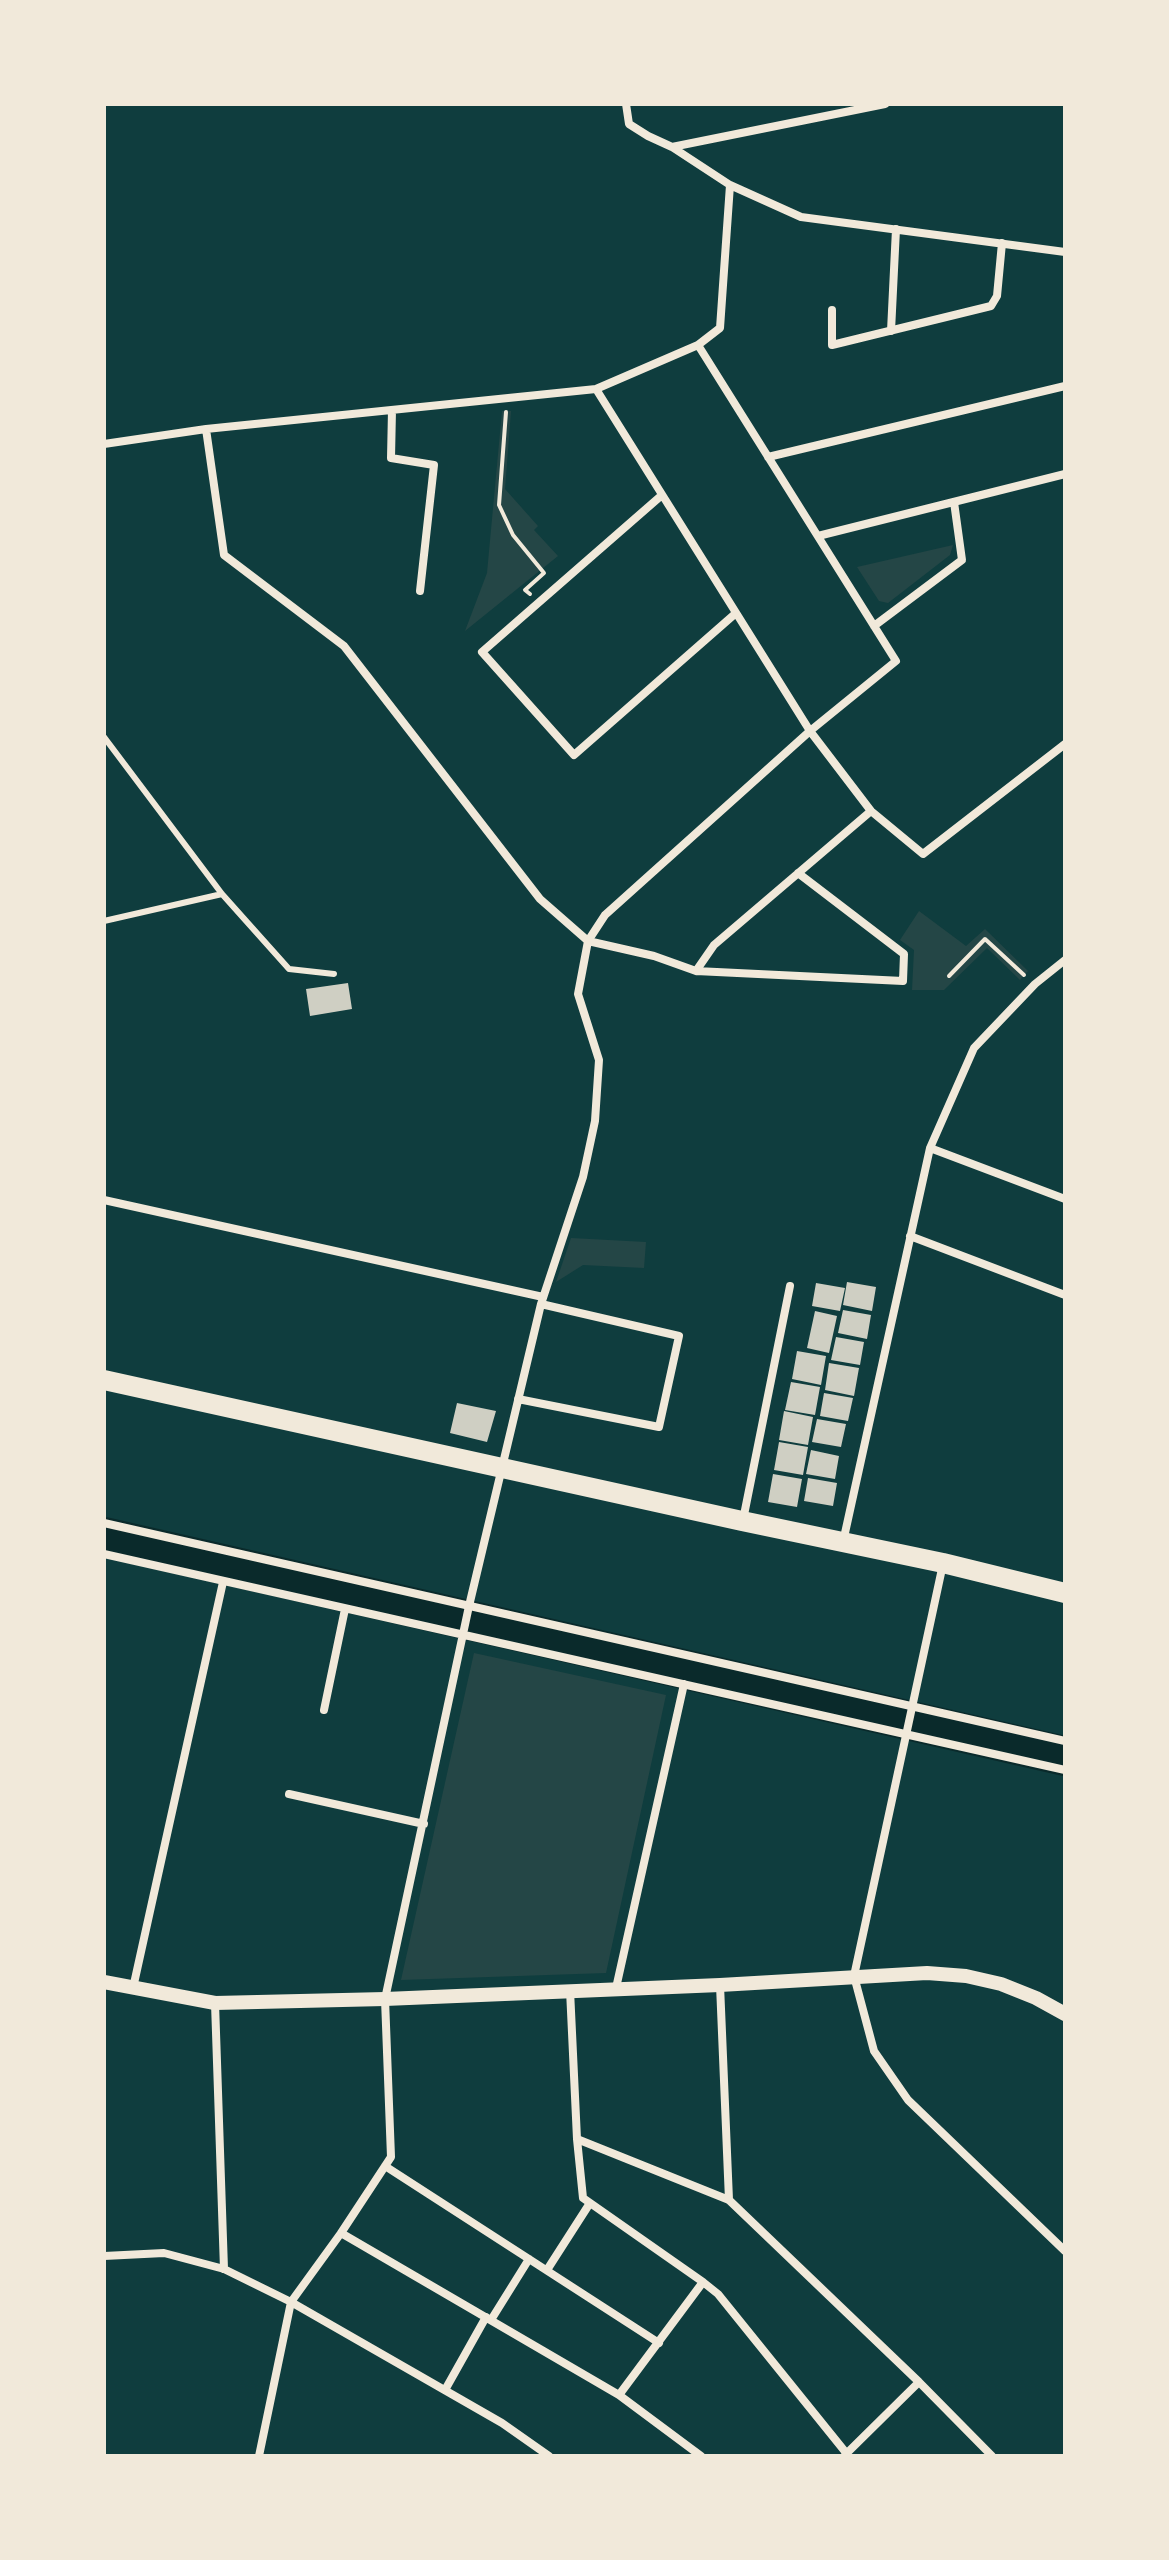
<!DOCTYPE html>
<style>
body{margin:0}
#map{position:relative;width:1169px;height:2560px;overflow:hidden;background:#0f3d3e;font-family:Karla,sans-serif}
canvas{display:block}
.frame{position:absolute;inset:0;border:106px solid #f1e9da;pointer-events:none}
</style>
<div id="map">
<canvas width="1169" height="2560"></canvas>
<div class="frame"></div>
</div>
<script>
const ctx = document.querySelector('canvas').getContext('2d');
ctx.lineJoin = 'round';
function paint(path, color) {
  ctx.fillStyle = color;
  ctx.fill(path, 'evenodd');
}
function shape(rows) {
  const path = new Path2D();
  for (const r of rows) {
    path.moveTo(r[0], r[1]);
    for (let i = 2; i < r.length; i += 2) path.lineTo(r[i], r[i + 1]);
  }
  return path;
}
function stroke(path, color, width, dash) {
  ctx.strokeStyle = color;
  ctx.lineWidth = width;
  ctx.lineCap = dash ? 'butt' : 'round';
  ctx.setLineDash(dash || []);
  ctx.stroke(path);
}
paint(shape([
 [502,411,511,411,505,489,538,526,534,530,558,556,465,631,487,573],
 [953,545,950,555,888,603,879,601,857,567],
 [919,911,966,946,985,929,1028,971,1020,980,987,948,944,990,912,990,914,950,900,940],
 [571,1238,646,1242,644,1268,583,1265,556,1282],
 [474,1653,666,1695,606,1973,401,1980]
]), '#244646');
stroke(shape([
 [104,1537,1065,1756]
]), '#0a2a2b', 40);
paint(shape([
 [348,983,352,1009,310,1016,306,989],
 [847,1282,876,1287,872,1311,843,1305],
 [816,1283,845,1288,840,1311,812,1306],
 [843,1310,871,1315,867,1339,838,1333],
 [815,1311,837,1316,829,1353,807,1348],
 [836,1337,864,1342,860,1365,831,1360],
 [797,1351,826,1356,821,1385,792,1379],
 [829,1363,859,1368,854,1396,825,1390],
 [791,1382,820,1387,815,1415,785,1410],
 [824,1393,853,1398,848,1421,820,1416],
 [457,1403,496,1411,487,1442,450,1433],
 [784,1411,813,1417,808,1445,779,1440],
 [817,1419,846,1424,841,1447,812,1442],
 [779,1442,808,1447,803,1475,774,1470],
 [811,1450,839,1456,835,1479,806,1474],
 [773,1474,802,1479,797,1507,768,1502],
 [808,1478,837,1483,833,1506,804,1501]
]), '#cfcfc3');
stroke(shape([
 [506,412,499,505,513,535,544,573,525,590,530,594],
 [949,976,985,939,1024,975]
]), '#f1e9da', 4);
stroke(shape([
 [104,737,222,894,289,969,334,974],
 [104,921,222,894]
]), '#f1e9da', 6);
stroke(shape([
 [626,104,629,124,648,136,672,147,730,185,801,217,1065,252],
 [672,147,885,104],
 [832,310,832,345,991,306,997,296,1002,243],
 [891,331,896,229],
 [596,389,810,731,871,811,923,854,1065,744],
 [392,410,391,458,434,465,420,591],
 [206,429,224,555,344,646,540,899,588,941,654,956,696,971,903,981,904,954,798,873],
 [104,444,206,429,596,389,698,345,720,328,730,185],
 [768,457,1065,386],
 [662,495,482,652,574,755,736,613],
 [818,536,1065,474],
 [874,626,962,560,954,502],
 [696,971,714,945,871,811],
 [930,1148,1065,1199],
 [104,1200,543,1297],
 [910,1236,1065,1295],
 [518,1399,659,1427,679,1336,541,1304],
 [743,1520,790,1286],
 [104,1523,1065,1741],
 [843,1542,930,1148,974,1048,1035,984,1065,960],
 [104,1554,1065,1770],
 [943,1564,854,1976,874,2051,908,2100,1065,2251],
 [324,1710,345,1609],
 [289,1794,424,1824],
 [720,1985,729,2200],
 [133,1988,223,1582],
 [616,1988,684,1684],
 [570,1990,577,2139],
 [215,2003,224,2269],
 [385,2166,659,2343],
 [341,2233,391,2157,385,1999,469,1606,541,1304,583,1177,595,1121,599,1060,578,994,588,941,605,915,810,731,896,661,698,345],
 [104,2256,164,2253,224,2269,291,2302,502,2423,549,2456],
 [547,2270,590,2203],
 [703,2282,718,2294,847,2454],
 [491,2320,529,2259],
 [445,2390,486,2317],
 [619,2395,703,2282,583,2198,577,2139,729,2200,919,2382,992,2456],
 [845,2455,919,2382],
 [259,2456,291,2302,341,2233,619,2395,701,2456]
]), '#f1e9da', 8);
stroke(shape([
 [104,1982,215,2003,385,1999,720,1985,927,1973,966,1976,1001,1984,1036,1998,1065,2014]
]), '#f1e9da', 14);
stroke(shape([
 [104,1380,742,1521,943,1563,1065,1593]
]), '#f1e9da', 20);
</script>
